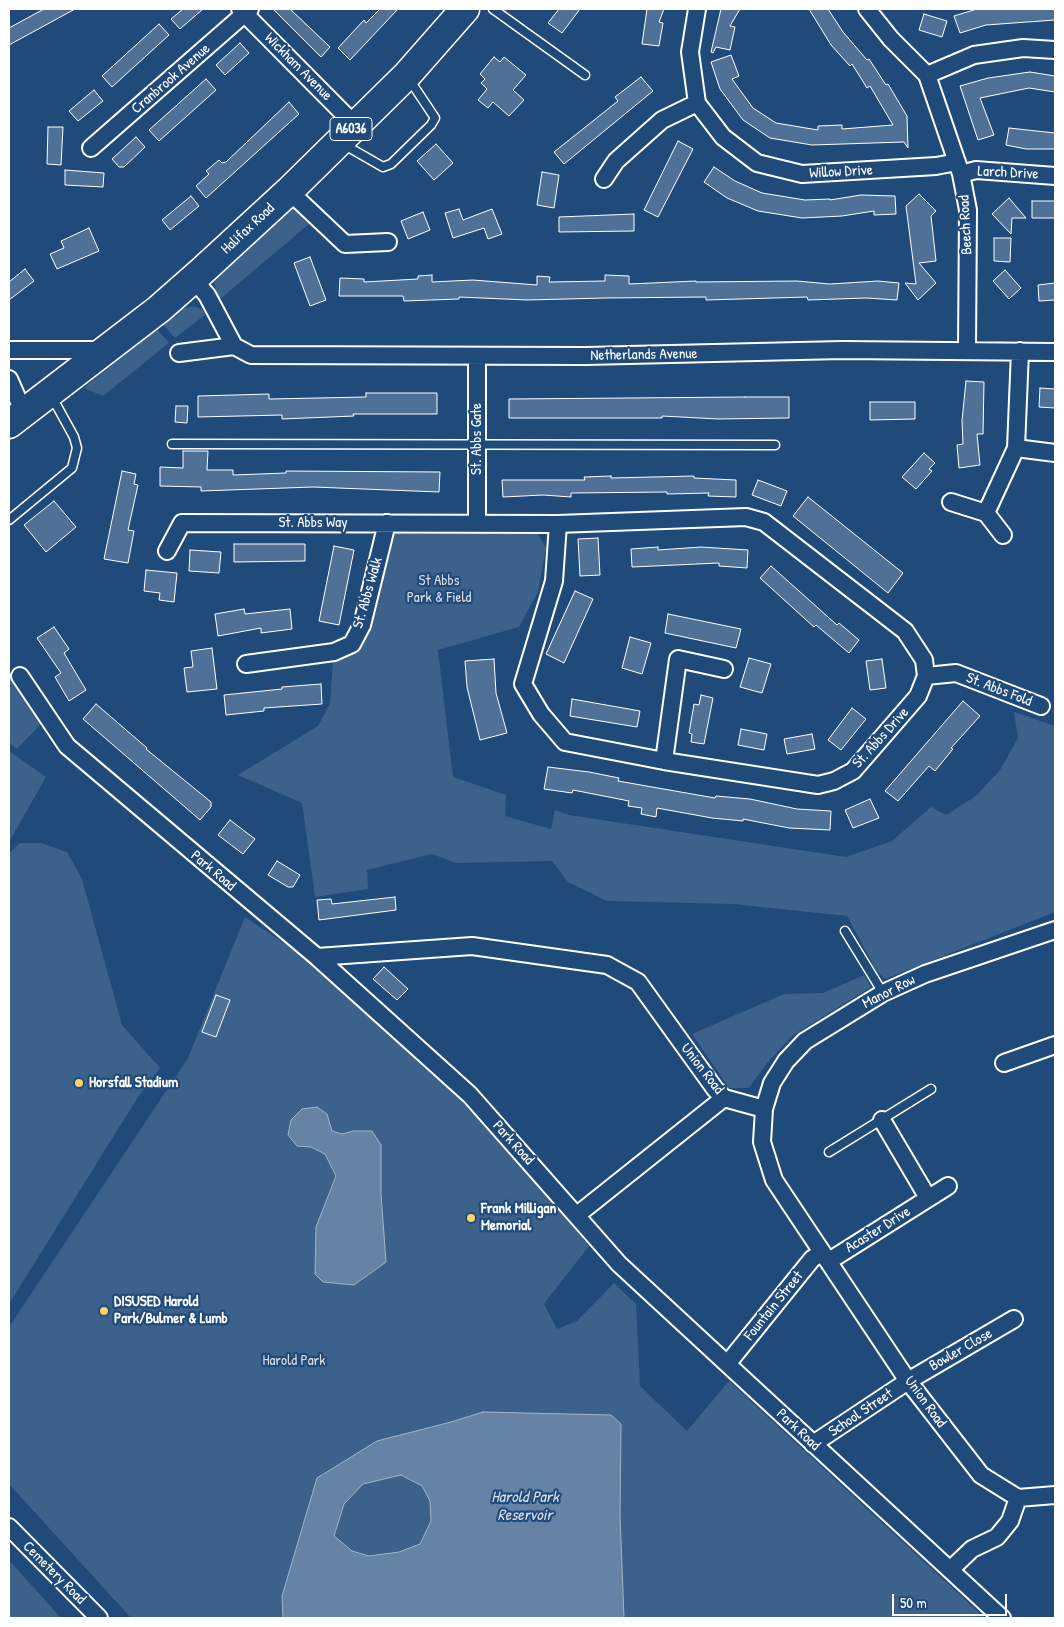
<!DOCTYPE html>
<style>
body{margin:0}
#map{position:relative;width:1064px;height:1627px;overflow:hidden;background:#1f4a7a;font-family:"Patrick Hand",sans-serif}
canvas{display:block}
.frame{position:absolute;inset:0;border:10px solid #fff;pointer-events:none}
.scale{position:absolute;left:892px;top:1594px;width:115px;height:22px;box-sizing:border-box;border:2px solid #fff;border-top:0;padding-left:6px;font-size:15px;line-height:18px;white-space:nowrap;color:#fff;-webkit-text-stroke:4px #1f4a7a;paint-order:stroke}
</style>
<div id="map">
<canvas width="1064" height="1627"></canvas>
<div class="frame"></div>
<div class="scale">50 m</div>
</div>
<script>
const ctx = document.querySelector('canvas').getContext('2d');
ctx.lineJoin = 'round';
function paint(path, color) {
  ctx.fillStyle = color;
  ctx.fill(path, 'evenodd');
}
function shape(rows) {
  const path = new Path2D();
  for (const r of rows) {
    path.moveTo(r[0], r[1]);
    for (let i = 2; i < r.length; i += 2) path.lineTo(r[i], r[i + 1]);
  }
  return path;
}
function stroke(path, color, width, dash) {
  ctx.strokeStyle = color;
  ctx.lineWidth = width;
  ctx.lineCap = dash ? 'butt' : 'round';
  ctx.setLineDash(dash || []);
  ctx.stroke(path);
}
function drawText(font, color, halo, rows, align = 'center') {
  ctx.font = font + ' "Patrick Hand",sans-serif';
  ctx.lineWidth = 4.5;
  ctx.setLineDash([]);
  ctx.textBaseline = 'middle';
  ctx.strokeStyle = halo;
  ctx.fillStyle = color;
  for (const [text, x, y, turn = 0] of rows) {
    ctx.save();
    ctx.translate(x, y);
    ctx.rotate((+turn || 0) * Math.PI / 180);
    ctx.textAlign = isNaN(turn) ? turn : align;
    if (halo) ctx.strokeText(text, 0, 0);
    ctx.fillText(text, 0, 0);
    ctx.restore();
  }
}
paint(shape([
 [295,205,309,224,219,300,214,282,218,274],
 [194,306,203,310,205,315,175,338,162,323,180,309],
 [156,328,169,343,103,396,84,388],
 [535,529,546,548,538,592,519,627,438,650,453,777,506,795,505,816,551,829,555,810,569,815,846,857,892,841,931,807,946,815,976,796,1000,770,1018,738,1014,712,1055,726,1055,912,885,979,876,970,847,916,733,904,607,901,568,882,552,861,456,863,432,854,367,870,368,889,315,897,302,803,238,775,318,726,330,703,333,661,352,652,366,634,393,532],
 [9,670,46,719,17,749,9,743],
 [9,751,46,777,9,842],
 [20,843,41,843,67,852,82,879,122,1025,160,1068,138,1097,9,1304,9,853],
 [245,917,308,959,466,1103,589,1246,544,1304,557,1329,577,1321,614,1283,636,1304,640,1386,687,1431,729,1381,985,1618,131,1618,9,1484,9,1327,188,1058],
 [864,975,871,987,792,1036,767,1063,749,1088,729,1088,692,1034,784,994,823,993],
 [9,1560,61,1618,9,1618]
]), '#3c618b');
const water = shape([
 [317,1107,327,1114,332,1131,342,1134,353,1131,372,1131,381,1145,381,1194,386,1262,354,1285,323,1282,315,1274,316,1227,336,1176,325,1154,311,1147,297,1146,288,1135,291,1120,302,1109,317,1107],
 [483,1412,611,1415,621,1424,620,1516,624,1618,283,1618,282,1596,317,1478,377,1441,451,1422,483,1412],
 [401,1475,422,1486,430,1501,431,1521,420,1544,399,1552,369,1556,352,1551,334,1536,344,1504,363,1484,401,1475]
]);
paint(water, '#6583a4');
stroke(water, '#a3b5c8', 1);
const building = shape([
 [44,9,75,9,9,45,9,28,44,9],
 [183,9,203,9,180,29,171,19,183,9],
 [273,9,290,9,330,47,321,57,273,9],
 [380,9,398,9,350,60,338,48,364,20,366,23,380,9],
 [559,9,580,9,562,33,548,23,559,9],
 [647,9,664,9,659,22,663,23,659,46,642,44,647,9],
 [721,9,740,9,730,26,735,27,730,50,716,47,713,53,711,52,721,9],
 [809,9,828,9,843,32,867,60,869,59,886,85,888,84,907,116,908,148,904,142,812,145,770,138,743,120,720,89,711,62,731,55,739,76,732,79,753,108,776,123,818,130,818,126,842,125,842,129,893,125,870,86,867,88,852,64,850,66,831,45,809,9],
 [977,9,1055,9,1055,20,986,25,960,33,954,16,977,9],
 [924,14,947,21,942,37,919,30,924,14],
 [159,24,169,35,112,87,102,76,159,24],
 [240,43,249,53,225,75,216,65,240,43],
 [494,57,500,62,504,57,526,75,513,90,524,100,509,116,493,102,488,108,478,100,487,89,481,83,485,79,480,74,494,57],
 [1030,72,1055,76,1055,92,1029,88,980,98,994,135,978,140,960,86,988,78,1030,72],
 [641,77,653,91,564,164,554,152,618,101,615,97,641,77],
 [206,79,216,90,159,141,149,130,206,79],
 [94,90,103,101,78,121,69,111,94,90],
 [289,102,299,114,206,198,196,186,209,174,206,171,219,160,222,163,226,162,289,102],
 [48,127,63,127,61,165,47,164,48,127],
 [1009,128,1055,133,1055,149,1026,149,1006,145,1009,128],
 [136,137,145,147,124,167,119,167,112,159,136,137],
 [678,141,693,149,658,217,644,210,678,141],
 [436,144,453,163,434,180,417,161,436,144],
 [714,167,735,181,762,193,805,200,830,199,830,200,861,195,895,196,896,214,874,215,874,211,842,216,802,218,758,211,727,198,704,182,714,167],
 [65,170,104,173,103,187,65,185,65,170],
 [542,172,559,175,554,208,537,205,542,172],
 [919,194,936,211,931,216,936,261,919,263,936,283,918,300,905,283,916,284,906,206,919,194],
 [191,196,199,206,170,230,162,220,191,196],
 [1009,198,1026,218,1012,218,1011,234,992,214,1009,198],
 [1032,201,1055,201,1055,218,1032,218,1032,201],
 [459,209,463,220,492,209,502,234,488,239,484,228,453,238,445,213,459,209],
 [423,212,430,230,408,239,401,221,423,212],
 [634,214,634,231,559,232,559,217,634,214],
 [89,228,99,251,57,269,50,254,64,248,61,241,89,228],
 [994,238,1011,238,1010,262,994,261,994,238],
 [310,257,326,300,310,306,294,263,310,257],
 [25,269,34,281,9,300,9,282,25,269],
 [1005,270,1021,288,1009,299,993,281,1005,270],
 [432,275,432,282,473,280,537,285,537,276,550,277,549,282,605,281,605,275,629,276,629,284,696,281,696,282,797,281,830,284,878,281,899,283,897,300,866,298,808,300,807,297,706,300,706,297,605,298,527,300,459,297,459,299,404,301,403,296,339,296,340,278,364,279,364,282,418,279,418,276,432,275],
 [1055,283,1055,300,1039,301,1038,285,1055,283],
 [966,381,984,382,983,434,977,434,980,465,959,468,957,445,963,444,962,421,966,381],
 [1040,388,1055,389,1055,408,1039,407,1040,388],
 [366,393,437,393,437,414,353,414,354,416,282,419,282,415,198,417,198,396,269,394,269,399,366,397,366,393],
 [745,397,789,397,789,418,718,419,662,416,662,418,509,418,509,399,745,397],
 [870,402,915,402,915,419,870,420,870,402],
 [176,406,188,406,187,423,175,422,176,406],
 [183,451,208,451,207,470,233,470,233,475,286,473,286,471,440,472,439,492,313,487,201,491,201,487,160,486,160,467,183,468,183,451],
 [924,453,935,463,929,469,932,471,916,489,902,477,924,453],
 [122,471,136,474,134,484,138,485,128,530,134,531,128,563,104,559,122,471],
 [611,476,611,478,694,476,694,478,736,480,736,497,708,496,709,493,667,494,667,492,571,493,571,497,543,495,503,497,502,480,585,480,584,477,611,476],
 [758,480,787,491,781,506,752,495,758,480],
 [808,497,903,573,888,593,793,516,808,497],
 [54,501,76,527,46,552,24,525,54,501],
 [598,538,600,575,580,576,578,539,598,538],
 [234,544,305,544,305,561,234,562,234,544],
 [334,546,354,550,339,625,319,621,334,546],
 [658,547,658,550,701,547,748,550,747,568,719,566,719,563,632,567,631,549,658,547],
 [190,550,221,552,219,573,189,571,190,550],
 [771,566,837,625,839,623,859,640,849,653,816,625,814,627,760,578,771,566],
 [146,570,177,573,174,602,159,600,160,593,144,591,146,570],
 [575,591,593,599,564,663,546,654,575,591],
 [244,609,245,614,290,609,292,629,261,633,261,628,218,636,215,614,244,609],
 [668,614,741,629,736,648,665,633,668,614],
 [54,627,69,649,64,653,86,690,69,701,55,677,61,673,37,638,54,627],
 [630,637,651,643,642,674,622,668,630,637],
 [212,648,217,689,187,692,184,668,193,667,191,651,212,648],
 [749,658,771,664,762,693,740,687,749,658],
 [494,659,496,693,507,733,480,740,467,687,465,661,494,659],
 [882,659,886,688,870,690,866,661,882,659],
 [321,684,322,704,264,708,264,711,226,715,224,695,282,689,282,687,321,684],
 [701,695,713,698,704,744,691,742,692,734,689,733,694,704,699,705,701,695],
 [572,699,640,711,637,727,570,716,572,699],
 [963,701,980,716,951,748,953,749,935,771,929,766,898,801,885,791,963,701],
 [96,704,147,748,146,749,211,802,211,807,200,820,83,719,96,704],
 [852,708,866,719,841,750,828,740,852,708],
 [741,729,767,734,764,750,738,745,741,729],
 [812,734,815,749,787,754,784,739,812,734],
 [548,767,589,772,619,778,618,781,715,798,716,796,750,799,797,809,831,811,830,830,789,828,743,819,743,821,712,818,657,808,656,817,641,814,642,808,628,806,629,801,573,790,572,793,544,789,548,767],
 [870,799,879,818,853,828,845,810,870,799],
 [230,820,255,839,243,854,218,835,230,820],
 [277,861,300,875,293,887,288,887,268,875,277,861],
 [395,897,396,910,319,920,317,900,331,899,332,904,395,897],
 [384,967,408,989,397,1000,373,979,384,967],
 [216,995,230,1000,216,1037,202,1032,216,995]
]);
paint(building, '#507197');
stroke(building, '#fff', 1);
const lane = shape([
 [493,9,585,75],
 [343,144,383,167,391,164,431,125,435,118,409,79],
 [172,444,775,445],
 [9,520,72,468,77,448,74,437,52,397],
 [845,931,883,993],
 [829,1152,931,1089]
]);
const street = shape([
 [240,9,355,125],
 [697,9,690,52,697,103,723,137,757,163,802,174,936,166,957,162],
 [867,9,891,39,927,75,961,174,968,210,967,350],
 [927,75,974,55,1023,48,1055,50],
 [91,148,250,9],
 [961,174,976,170,1055,176],
 [604,179,616,161,662,120,697,103],
 [289,191,345,244,388,242],
 [193,279,207,295,234,346],
 [9,350,104,350],
 [1020,351,1016,448,1055,453],
 [179,353,234,346,251,355,586,356,842,350,1055,352],
 [9,379,24,413],
 [951,502,986,513,1003,535],
 [986,513,1016,448],
 [477,523,477,356],
 [167,551,182,523,558,524,746,517,764,522,905,631,924,660,926,676,918,696,853,771,834,781,818,785,664,761,565,742,541,714,523,684,554,581,558,524],
 [246,664,334,652,352,644,362,625,387,523],
 [20,676,67,746,317,957,470,1095,619,1264,1002,1618],
 [926,676,956,673,1041,706],
 [664,761,678,659,724,669],
 [317,957,472,946,607,965,638,982,715,1089,724,1098,764,1109],
 [1004,1063,1055,1045],
 [882,1120,928,1198],
 [577,1215,724,1098],
 [829,1261,948,1186],
 [728,1363,812,1259,822,1252],
 [813,1444,908,1381,1014,1319],
 [1018,1498,981,1475,908,1381,774,1180,762,1142,764,1109,772,1083,786,1061,805,1041,883,993,925,974,1055,930],
 [1018,1498,1055,1495],
 [9,1527,99,1618],
 [950,1570,972,1549,997,1537,1010,1521,1018,1498]
]);
const highway = shape([
 [9,424,159,309,201,272,289,191,407,75,465,9]
]);
stroke(lane, '#fff', 11);
stroke(street, '#fff', 20);
stroke(highway, '#fff', 31);
stroke(lane, '#1f4a7a', 8);
stroke(street, '#1f4a7a', 16);
stroke(highway, '#1f4a7a', 28);
for (const [x, y, r, color] of [
 [79,1083,5,"#ffd166"],
 [471,1218,5,"#ffd166"],
 [104,1311,5,"#ffd166"]
]) {
  const dot = new Path2D();
  dot.arc(x, y, r, 0, 2 * Math.PI);
  ctx.fillStyle = color;
  ctx.fill(dot);
  stroke(dot, '#1f4a7a', 2);
}
for (const [x, y, w] of [
 [351,129,42]
]) {
  const box = new Path2D();
  box.roundRect(x - w / 2, y - 11.5, w, 23, 4);
  ctx.fillStyle = '#1f4a7a';
  ctx.fill(box);
  stroke(box, '#fff', 1);
}
drawText('bold 14px', '#fff', null, [
 ["A6036",351,129]
]);
drawText('15px', '#fff', '#1f4a7a', [
 ["Wickham Avenue",298,67,45],
 ["Cranbrook Avenue",171,79,-41],
 ["Willow Drive",841,172,-3],
 ["Larch Drive",1008,173,3],
 ["Beech Road",966,225,-93],
 ["Halifax Road",248,229,-43],
 ["Netherlands Avenue",644,355,-1],
 ["St. Abbs Gate",477,439,-90],
 ["St. Abbs Way",313,523],
 ["St. Abbs Walk",368,593,-74],
 ["St. Abbs Fold",999,690,21],
 ["St. Abbs Drive",881,738,-48],
 ["Park Road",213,871,40],
 ["Manor Row",889,992,-27],
 ["Union Road",702,1069,52],
 ["Park Road",513,1143,48],
 ["Acaster Drive",878,1230,-32],
 ["Fountain Street",774,1306,-51],
 ["Bowler Close",961,1350,-30],
 ["Union Road",925,1402,54],
 ["School Street",861,1413,-34],
 ["Park Road",798,1430,43],
 ["Cemetery Road",54,1573,45]
]);
drawText('15px', '#d8dfe8', '#1f4a7a', [
 ["St Abbs",439,581],
 ["Park & Field",439,598],
 ["Harold Park",294,1361]
]);
drawText('bold 15px', '#fff', '#1f4a7a', [
 ["Horsfall Stadium",89,1083],
 ["Frank Milligan",481,1209],
 ["Memorial",481,1226],
 ["DISUSED Harold",114,1302],
 ["Park/Bulmer & Lumb",114,1319]
], 'left');
drawText('italic 16px', '#d8e0e8', '#1f4a7a', [
 ["Harold Park",525,1498],
 ["Reservoir",525,1516]
]);
</script>
